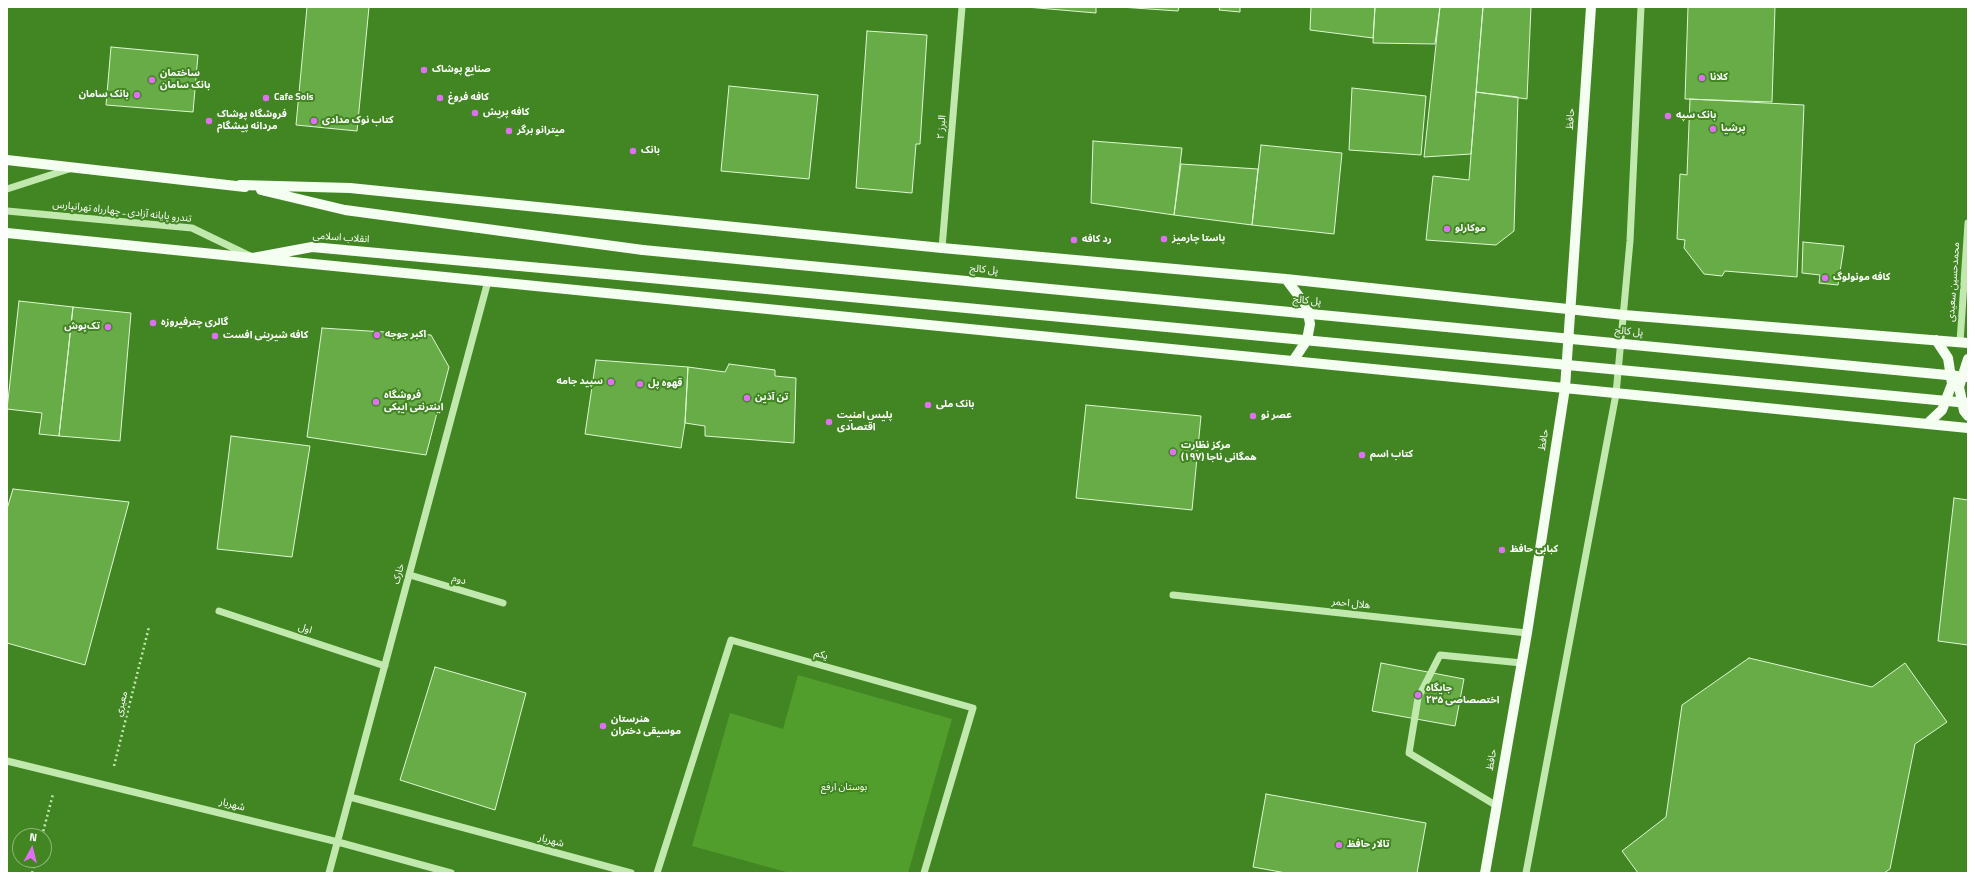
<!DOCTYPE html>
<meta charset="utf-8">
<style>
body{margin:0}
#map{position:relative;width:1975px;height:880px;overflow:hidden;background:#428623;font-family:"Titillium Web",sans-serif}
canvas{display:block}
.frame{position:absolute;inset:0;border:8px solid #fff;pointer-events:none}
.north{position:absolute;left:12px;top:828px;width:40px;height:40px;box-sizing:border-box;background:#428623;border:1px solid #8eb67b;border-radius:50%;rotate:7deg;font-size:11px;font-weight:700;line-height:16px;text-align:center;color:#fff}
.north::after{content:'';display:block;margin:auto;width:14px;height:18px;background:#df70f4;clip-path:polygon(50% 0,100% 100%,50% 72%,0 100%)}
</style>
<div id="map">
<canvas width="1975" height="880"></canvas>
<div class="frame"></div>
<div class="north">N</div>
</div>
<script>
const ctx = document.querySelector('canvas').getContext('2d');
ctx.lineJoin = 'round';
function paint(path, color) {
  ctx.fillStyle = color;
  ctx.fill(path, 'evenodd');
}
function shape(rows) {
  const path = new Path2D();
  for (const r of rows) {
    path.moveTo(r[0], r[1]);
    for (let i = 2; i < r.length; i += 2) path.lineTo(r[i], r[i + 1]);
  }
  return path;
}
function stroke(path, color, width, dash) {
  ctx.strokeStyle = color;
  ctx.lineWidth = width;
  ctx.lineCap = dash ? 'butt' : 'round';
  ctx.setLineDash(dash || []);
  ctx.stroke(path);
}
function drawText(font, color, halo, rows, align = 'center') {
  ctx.font = font + ' "Titillium Web","Noto Sans Arabic",sans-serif';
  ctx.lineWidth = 4;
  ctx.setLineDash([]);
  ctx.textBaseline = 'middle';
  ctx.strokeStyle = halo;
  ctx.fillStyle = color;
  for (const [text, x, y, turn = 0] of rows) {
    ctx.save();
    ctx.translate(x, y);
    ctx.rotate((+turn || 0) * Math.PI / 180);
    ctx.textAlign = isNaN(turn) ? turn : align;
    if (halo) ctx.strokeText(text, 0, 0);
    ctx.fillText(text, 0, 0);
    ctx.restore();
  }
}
paint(shape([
 [798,675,952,719,908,873,790,873,692,846,730,713,783,729]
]), '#529e2d');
const building = shape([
 [307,7,369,7,357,131,296,125,307,7],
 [1026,7,1096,7,1096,13,1026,7],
 [1120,7,1179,7,1178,11,1120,7],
 [1220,7,1240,7,1240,12,1219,10,1220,7],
 [1311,7,1375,7,1373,38,1310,30,1311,7],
 [1375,7,1440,7,1435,44,1373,43,1375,7],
 [1440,7,1483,7,1471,154,1424,157,1440,7],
 [1483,7,1531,7,1527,99,1476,92,1483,7],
 [1688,7,1775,7,1772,102,1685,99,1688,7],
 [867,31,927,35,920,144,916,144,912,193,856,188,867,31],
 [111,47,198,55,193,112,106,105,111,47],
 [729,86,818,95,809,179,721,171,729,86],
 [1352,88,1426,96,1421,155,1349,150,1352,88],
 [1476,92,1518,97,1514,231,1496,245,1426,240,1433,176,1469,180,1476,92],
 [1690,99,1804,105,1797,277,1725,271,1722,276,1704,274,1684,248,1685,240,1677,239,1680,174,1687,175,1690,99],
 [1093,141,1182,148,1174,215,1091,203,1093,141],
 [1261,145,1342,153,1334,234,1252,225,1261,145],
 [1181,164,1258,169,1252,225,1174,215,1181,164],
 [1803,242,1844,246,1838,285,1819,283,1820,275,1802,273,1803,242],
 [19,301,73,307,59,436,39,434,42,413,7,409,19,301],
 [73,307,131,313,120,441,59,436,73,307],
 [322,328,431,335,449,367,426,455,307,437,322,328],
 [596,360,688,367,685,423,681,448,585,434,596,360],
 [729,364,775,370,775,376,796,378,794,443,705,436,705,426,685,423,688,367,725,372,729,364],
 [1086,405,1201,416,1192,510,1076,498,1086,405],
 [231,436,310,446,292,557,217,549,231,436],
 [13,489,129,502,85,665,7,643,7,509,13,489],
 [1954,498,1968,500,1968,645,1938,641,1954,498],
 [1749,658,1872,687,1905,663,1947,722,1915,744,1890,869,1884,873,1638,873,1622,851,1666,817,1682,705,1749,658],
 [1381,663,1464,679,1455,726,1372,711,1381,663],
 [435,667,526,693,495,810,400,780,435,667],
 [1266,794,1426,823,1417,873,1286,873,1253,867,1266,794]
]);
paint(building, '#68ac47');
stroke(building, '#def7d2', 1);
stroke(shape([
 [114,766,149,627],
 [42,836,53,794],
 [32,873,36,860]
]), '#c1e9ae', 2.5, [2, 3]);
stroke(shape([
 [7,189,69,169],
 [7,211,192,228,250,256],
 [942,248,962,7],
 [1960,342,1968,223],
 [410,575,503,603],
 [1173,595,1527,633],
 [219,611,385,666],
 [7,761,338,842,451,873],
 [350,797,631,873],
 [1497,806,1409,753,1418,698,1440,655,1522,663],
 [329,873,488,281],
 [657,873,731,640,973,708,924,873],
 [1526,873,1616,394,1630,241,1641,7]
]), '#c1e9ae', 7);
stroke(shape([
 [7,160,245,187],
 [240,185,350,188,942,248,1286,279,1624,315,1968,343],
 [261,190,345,210,643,250],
 [7,233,253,258,312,247,650,278],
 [253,258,1968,428],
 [1286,279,1307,307,1310,324,1307,340,1293,361],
 [1968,359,1959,387,1964,411,1968,416],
 [1927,424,1942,410,1952,384,1948,358,1936,340],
 [1485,873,1527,633,1565,388,1591,7]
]), '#f4fef1', 10);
stroke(shape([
 [643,250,1968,377],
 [650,278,1968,403]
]), '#f4fef1', 10);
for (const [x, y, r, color] of [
 [424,70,4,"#df70f4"],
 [1702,78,4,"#df70f4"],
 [152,80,4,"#df70f4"],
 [137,95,4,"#df70f4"],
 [266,98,4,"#df70f4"],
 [440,98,4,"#df70f4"],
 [475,113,4,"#df70f4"],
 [1668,116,4,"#df70f4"],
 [209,121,4,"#df70f4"],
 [314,121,4,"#df70f4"],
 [1713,129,4,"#df70f4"],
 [509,131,4,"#df70f4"],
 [633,151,4,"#df70f4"],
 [1447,229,4,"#df70f4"],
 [1164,239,4,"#df70f4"],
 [1074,240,4,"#df70f4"],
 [1825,278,4,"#df70f4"],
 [153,323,4,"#df70f4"],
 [108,327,4,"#df70f4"],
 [377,335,4,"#df70f4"],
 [215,336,4,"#df70f4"],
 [611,382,4,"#df70f4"],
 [640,384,4,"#df70f4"],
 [747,398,4,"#df70f4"],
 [376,402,4,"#df70f4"],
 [928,405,4,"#df70f4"],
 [1253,416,4,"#df70f4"],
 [829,422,4,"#df70f4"],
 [1173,452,4,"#df70f4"],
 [1362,455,4,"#df70f4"],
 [1502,550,4,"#df70f4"],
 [1418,695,4,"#df70f4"],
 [603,726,4,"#df70f4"],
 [1339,845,4,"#df70f4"]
]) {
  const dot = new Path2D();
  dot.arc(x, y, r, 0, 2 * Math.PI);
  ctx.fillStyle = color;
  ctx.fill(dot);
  stroke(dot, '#428623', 1.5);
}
drawText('bold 10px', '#fff', '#428623', [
 ["صنایع پوشاک",432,70],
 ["ساختمان",160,74],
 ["بانک سامان",160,86],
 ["کلانا",1710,78],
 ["بانک سامان",129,95,"right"],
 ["Cafe Sols",274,98],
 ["کافه فروغ",448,98],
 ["کافه پریش",483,113],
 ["فروشگاه پوشاک",217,115],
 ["مردانه پیشگام",217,127],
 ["بانک سپه",1676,116],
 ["کتاب نوک مدادی",322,121],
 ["پرشیا",1721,129],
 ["میترانو برگر",517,131],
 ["بانک",641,151],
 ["موکارلو",1455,229],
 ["پاستا چارمیز",1172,239],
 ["رد کافه",1082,240],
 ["کافه مونولوگ",1833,278],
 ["گالری چترفیروزه",161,323],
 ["تک‌پوش",100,327,"right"],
 ["اکبر جوجه",385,335],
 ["کافه شیرینی افست",223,336],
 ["سپید جامه",603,382,"right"],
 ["قهوه پل",648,384],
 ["فروشگاه",384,396],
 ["اینترنتی ایپکی",384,408],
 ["تن آذین",755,398],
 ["بانک ملی",936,405],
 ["پلیس امنیت",837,416],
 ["اقتصادی",837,428],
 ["عصر نو",1261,416],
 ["مرکز نظارت",1181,446],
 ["همگانی ناجا (۱۹۷)",1181,458],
 ["کتاب اسم",1370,455],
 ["کبابی حافظ",1510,550],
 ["جایگاه",1426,689],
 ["اختصصاصی ۲۳۵",1426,701],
 ["هنرستان",611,720],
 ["موسیقی دختران",611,732],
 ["تالار حافظ",1347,845]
], 'left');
drawText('10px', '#fff', '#428623', [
 ["حافظ",1571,119,-86],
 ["البرز ۲",942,127,-85],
 ["تندرو پایانه آزادی ـ چهارراه تهرانپارس",122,212,6],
 ["انقلاب اسلامی",341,238,4],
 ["پل کالج",984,270,5],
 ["محمدحسین سعیدی",1954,282,-86],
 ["پل کالج",1307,301,5],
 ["پل کالج",1629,332,5],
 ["حافظ",1544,440,-81],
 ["خارک",399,574,-75],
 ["دوم",459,580,16],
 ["هلال احمر",1351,604,6],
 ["اول",305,629,18],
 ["یکم",821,655,16],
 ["معیری",122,704,-76],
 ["حافظ",1492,760,-80],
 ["شهریار",232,805,14],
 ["شهریار",551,841,15]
]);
drawText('10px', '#fff', '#428623', [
 ["بوستان ارفع",844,788]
]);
</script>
